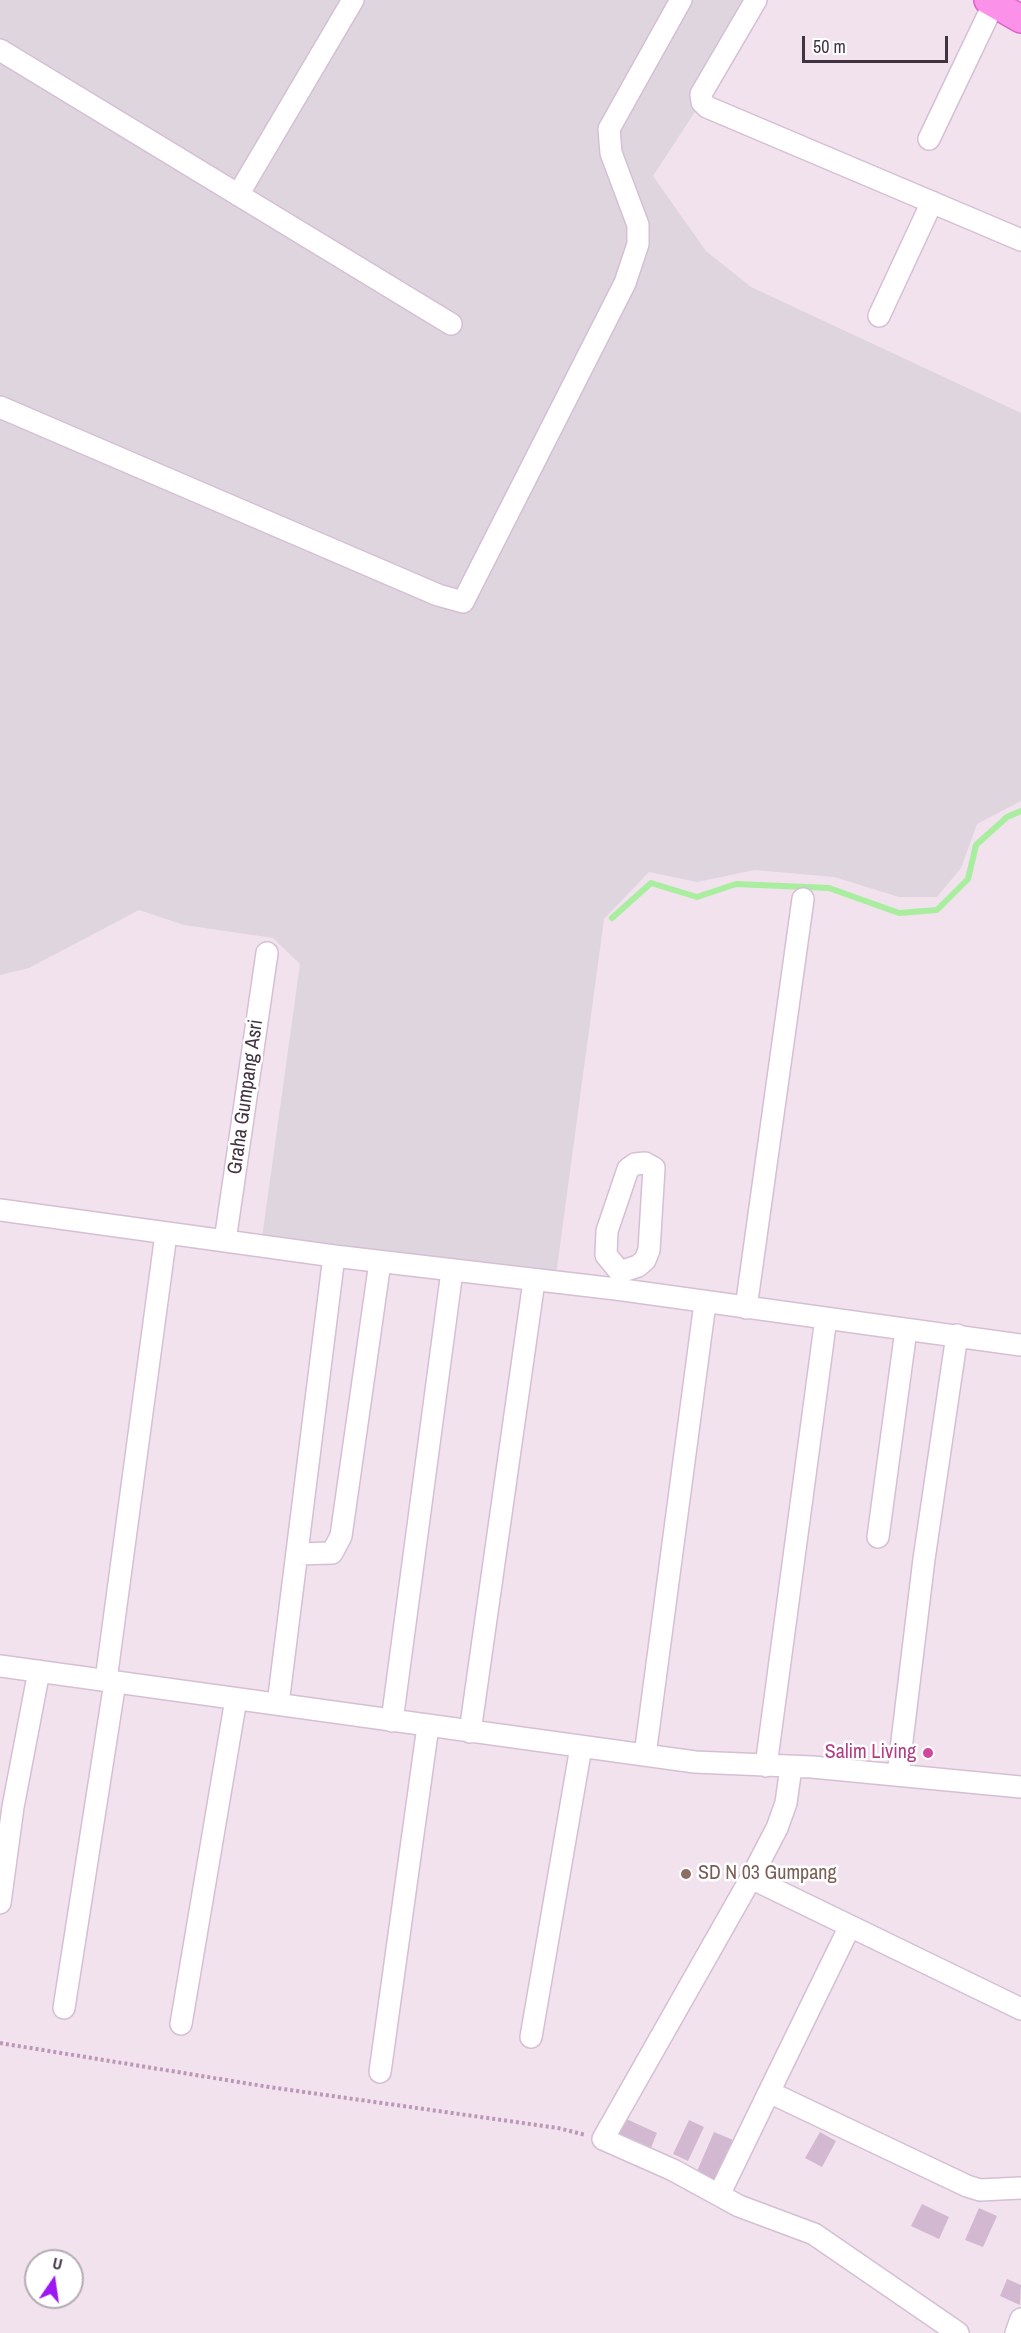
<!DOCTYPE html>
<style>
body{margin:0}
#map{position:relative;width:1021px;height:2333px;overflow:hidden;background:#f1e2ee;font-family:"Archivo Narrow",sans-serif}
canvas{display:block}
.north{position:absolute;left:24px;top:2249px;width:60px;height:60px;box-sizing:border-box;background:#fff;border:2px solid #b3adb3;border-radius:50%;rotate:13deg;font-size:16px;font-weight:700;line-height:24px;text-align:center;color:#423341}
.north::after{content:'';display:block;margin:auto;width:21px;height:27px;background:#9d17f3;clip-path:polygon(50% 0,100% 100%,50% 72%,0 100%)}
.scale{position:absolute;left:802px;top:36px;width:146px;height:27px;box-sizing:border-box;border:3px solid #423341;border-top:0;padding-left:8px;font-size:18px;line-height:21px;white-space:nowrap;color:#423341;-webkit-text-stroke:4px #fff;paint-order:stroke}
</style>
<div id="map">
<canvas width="1021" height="2333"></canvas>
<div class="north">U</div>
<div class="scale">50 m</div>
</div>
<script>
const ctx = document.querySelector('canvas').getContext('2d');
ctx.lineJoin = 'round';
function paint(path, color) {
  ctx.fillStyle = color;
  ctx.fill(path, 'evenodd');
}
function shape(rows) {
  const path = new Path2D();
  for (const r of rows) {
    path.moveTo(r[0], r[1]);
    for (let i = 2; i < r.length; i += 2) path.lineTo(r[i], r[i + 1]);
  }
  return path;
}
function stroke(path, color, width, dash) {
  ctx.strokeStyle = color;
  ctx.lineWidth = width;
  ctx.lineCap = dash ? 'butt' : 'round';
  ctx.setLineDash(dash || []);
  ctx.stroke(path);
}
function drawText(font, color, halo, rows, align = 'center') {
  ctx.font = font + ' "Archivo Narrow",sans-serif';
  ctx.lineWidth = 5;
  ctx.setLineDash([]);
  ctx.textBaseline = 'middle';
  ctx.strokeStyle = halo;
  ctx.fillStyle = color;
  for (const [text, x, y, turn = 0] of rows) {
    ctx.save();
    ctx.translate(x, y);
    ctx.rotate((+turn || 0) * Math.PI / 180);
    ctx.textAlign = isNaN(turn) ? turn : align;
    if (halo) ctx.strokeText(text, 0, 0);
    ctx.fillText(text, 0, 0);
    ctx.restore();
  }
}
paint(shape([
 [0,0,768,0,653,176,706,251,751,287,1021,413,1021,801,977,824,961,868,937,897,899,897,834,877,755,870,697,882,649,872,604,919,555,1283,261,1245,300,964,273,938,184,925,139,910,29,968,0,975]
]), '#dfd5df');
stroke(shape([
 [612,918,651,883,697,897,736,884,829,888,899,913,937,910,968,879,976,845,1007,817,1021,811]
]), '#a9ed9f', 6);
paint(shape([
 [620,2116,657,2133,648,2155,610,2138],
 [689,2120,704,2127,688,2161,673,2154],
 [714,2132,733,2140,714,2184,695,2176],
 [820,2132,836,2141,822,2167,805,2158],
 [922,2204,949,2217,939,2239,911,2226],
 [979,2208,997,2216,983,2247,965,2240],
 [1007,2279,1021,2285,1020,2305,1000,2296]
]), '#d2b8d0');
const minor = shape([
 [756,0,701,94,702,102,707,107,1021,240],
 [0,50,451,324],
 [929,139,994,3],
 [238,195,353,0],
 [879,316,932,202],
 [0,407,438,595,463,602,625,283,638,244,638,225,611,153,609,129,681,0],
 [645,1163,654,1168,649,1250,645,1260,638,1266,620,1272,606,1255,607,1231,628,1169,635,1164,645,1163],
 [0,1210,334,1256,616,1289,1021,1345],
 [225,1241,267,953],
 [746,1308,803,899],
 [878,1537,906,1330],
 [297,1554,332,1553,341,1536,380,1262],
 [0,1666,695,1762,812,1767,1021,1787],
 [106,1680,166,1234],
 [278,1704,334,1256],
 [392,1721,452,1271],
 [470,1732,534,1281],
 [645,1755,705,1303],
 [766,1766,826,1318],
 [791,1767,786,1803,777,1828,751,1878,1021,2009],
 [898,1774,924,1559,957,1335],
 [751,1878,603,2139,673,2170,739,2206,814,2234,958,2333],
 [0,1903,13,1807,39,1671],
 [850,1926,769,2092,967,2186,980,2190,1021,2188],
 [64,2008,115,1682],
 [181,2024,236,1699],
 [531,2037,581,1747],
 [380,2072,428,1726],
 [719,2195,769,2092],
 [1016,2333,1021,2319]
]);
const major = shape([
 [988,0,1021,19]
]);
stroke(minor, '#d6bfd4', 24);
stroke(major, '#df62cb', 30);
stroke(shape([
 [0,2043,269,2087,558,2128,586,2135]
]), '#bd97b9', 4, [3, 3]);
stroke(minor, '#fff', 21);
stroke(major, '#fb91e8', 27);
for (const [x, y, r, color] of [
 [928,1753,6,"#d1479c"],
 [686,1874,6,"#8d6e63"]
]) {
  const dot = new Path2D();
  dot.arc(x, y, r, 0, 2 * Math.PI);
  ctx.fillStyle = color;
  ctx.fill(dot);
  stroke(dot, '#fff', 2);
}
drawText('20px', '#423341', '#fff', [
 ["Graha Gumpang Asri",246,1097,-82]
]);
drawText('20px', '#b23c85', '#fff', [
 ["Salim Living",916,1753]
], 'right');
drawText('20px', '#785e54', '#fff', [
 ["SD N 03 Gumpang",698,1874]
], 'left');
</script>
